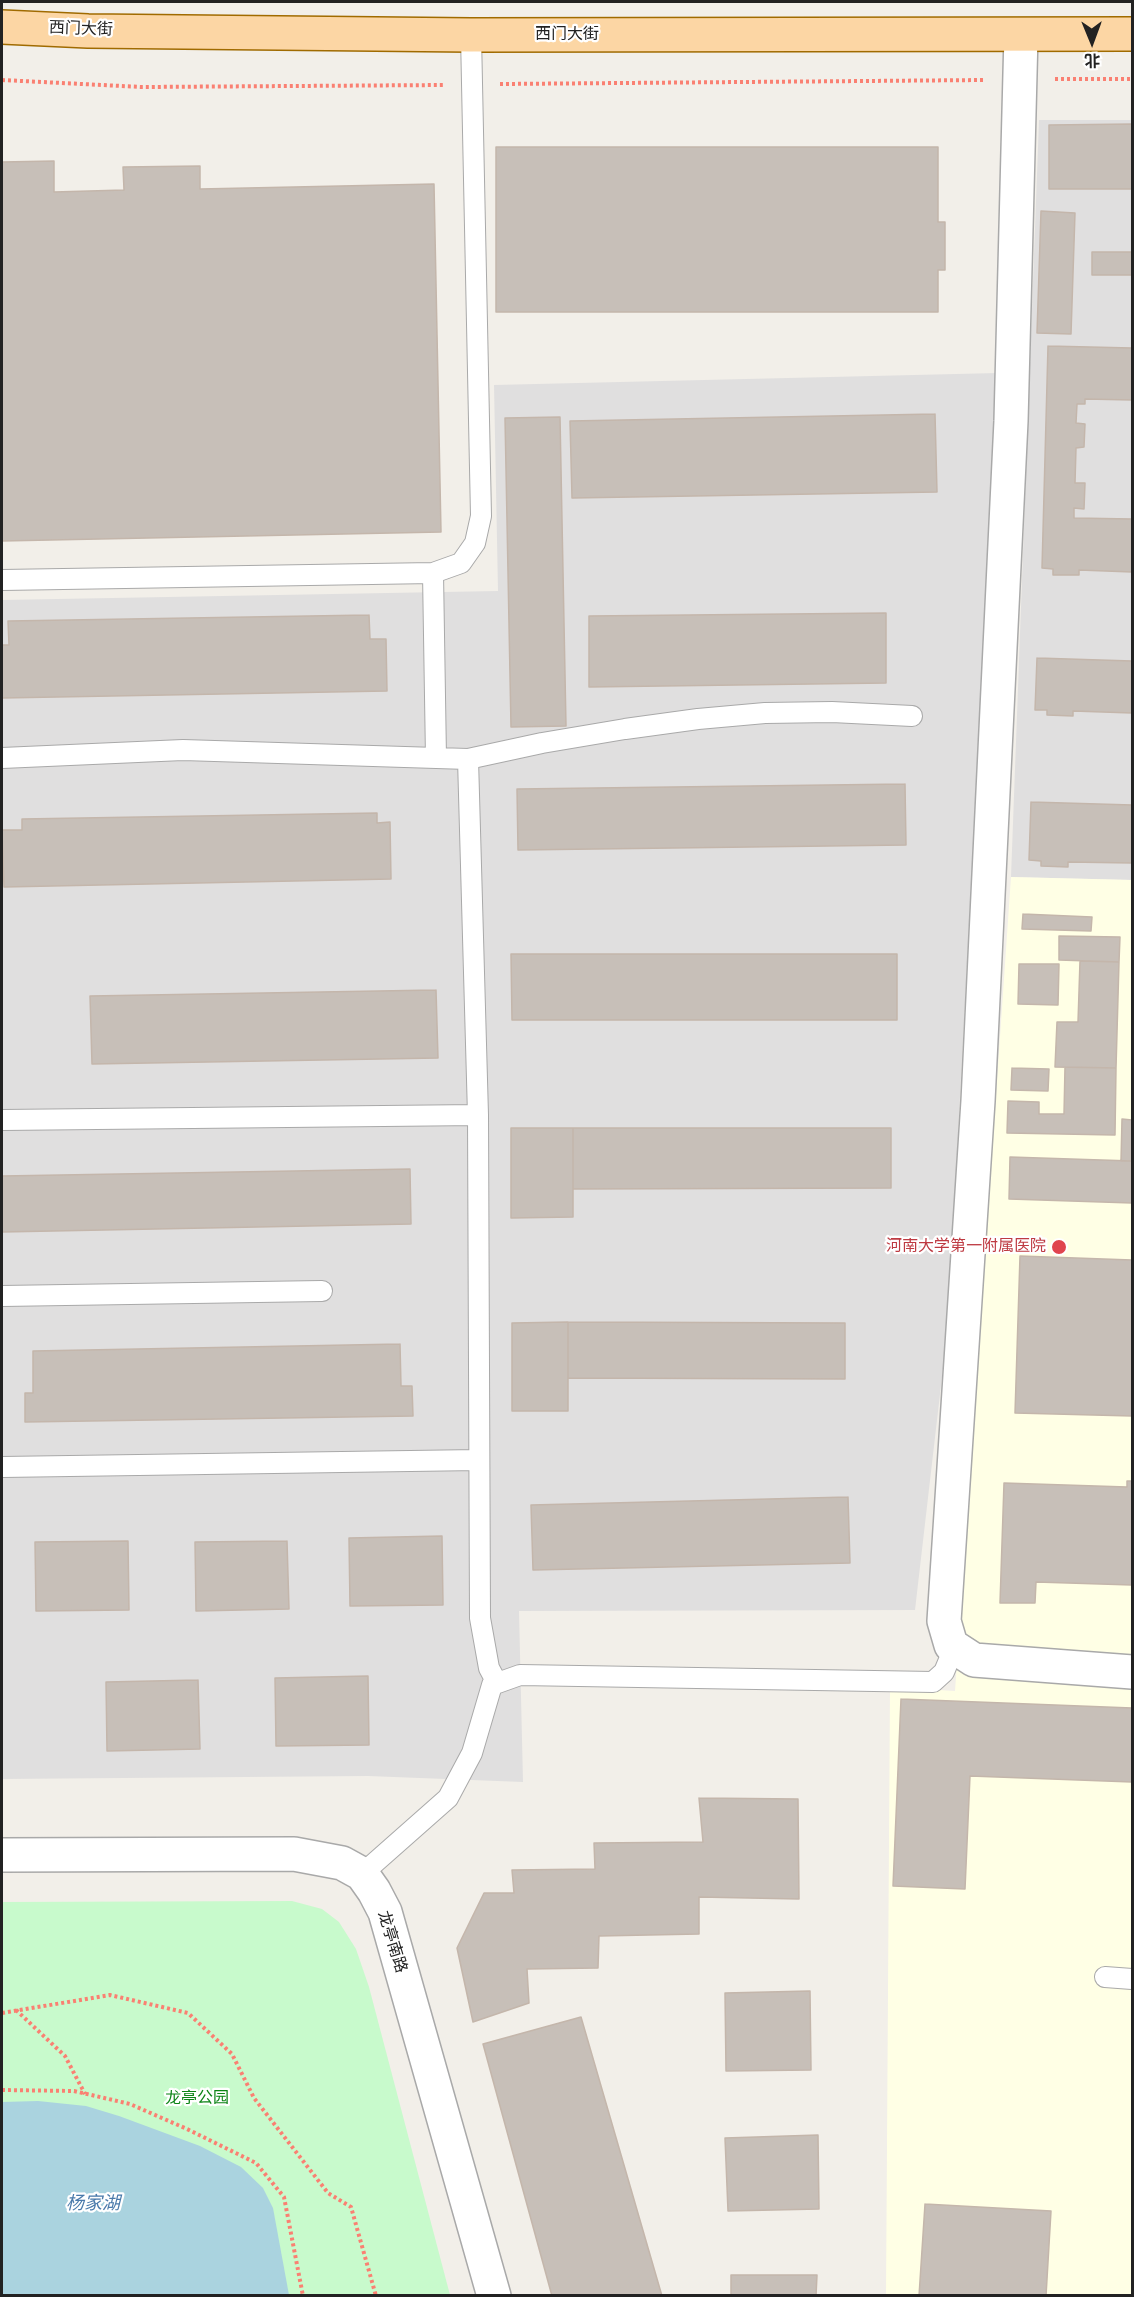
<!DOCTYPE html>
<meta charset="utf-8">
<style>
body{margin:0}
#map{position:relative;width:1134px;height:2297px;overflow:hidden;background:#f2efe9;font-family:"Fira Sans","Noto Sans SC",sans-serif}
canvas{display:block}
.frame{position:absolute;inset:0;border:3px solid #222;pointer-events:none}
.north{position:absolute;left:1062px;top:12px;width:60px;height:60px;-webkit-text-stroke:4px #fff;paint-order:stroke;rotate:179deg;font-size:16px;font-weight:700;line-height:24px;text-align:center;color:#222}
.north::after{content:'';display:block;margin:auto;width:21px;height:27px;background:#222;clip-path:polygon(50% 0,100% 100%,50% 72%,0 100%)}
</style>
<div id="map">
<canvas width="1134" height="2297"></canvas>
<div class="frame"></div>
<div class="north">北</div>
</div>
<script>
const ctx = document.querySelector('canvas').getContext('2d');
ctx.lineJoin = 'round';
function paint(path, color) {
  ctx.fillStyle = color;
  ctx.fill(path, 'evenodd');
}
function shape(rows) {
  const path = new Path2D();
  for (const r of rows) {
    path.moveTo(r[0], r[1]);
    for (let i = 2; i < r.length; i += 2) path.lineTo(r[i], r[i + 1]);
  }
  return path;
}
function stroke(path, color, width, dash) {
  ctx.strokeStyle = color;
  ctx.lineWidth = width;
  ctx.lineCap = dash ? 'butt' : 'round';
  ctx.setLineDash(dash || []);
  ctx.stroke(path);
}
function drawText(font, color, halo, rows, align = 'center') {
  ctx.font = font + ' "Fira Sans","Noto Sans SC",sans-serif';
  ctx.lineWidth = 4.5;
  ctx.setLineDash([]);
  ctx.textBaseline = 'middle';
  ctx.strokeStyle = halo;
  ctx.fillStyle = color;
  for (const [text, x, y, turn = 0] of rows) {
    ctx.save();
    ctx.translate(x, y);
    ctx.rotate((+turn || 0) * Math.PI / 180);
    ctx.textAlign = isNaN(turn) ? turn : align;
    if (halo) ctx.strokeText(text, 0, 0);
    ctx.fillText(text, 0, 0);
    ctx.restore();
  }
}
paint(shape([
 [1039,120,1132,120,1132,880,1011,877],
 [998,373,948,1325,915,1610,519,1611,523,1782,368,1776,2,1779,2,600,498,591,494,385]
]), '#e0dfdf');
paint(shape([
 [1011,877,1132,880,1132,2295,886,2296,890,1687,955,1691]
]), '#ffffe5');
paint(shape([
 [292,1901,322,1909,339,1922,356,1949,369,1987,450,2295,2,2295,2,1902]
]), '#c8facc');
paint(shape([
 [38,2101,86,2106,119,2116,200,2146,241,2167,263,2188,273,2208,289,2295,2,2295,2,2102]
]), '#aad3df');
const building = shape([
 [1132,124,1132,189,1049,189,1049,125,1132,124],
 [496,147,938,147,938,222,945,222,945,270,938,270,938,312,496,312,496,147],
 [54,161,54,192,124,190,123,167,200,166,200,189,434,184,441,532,2,541,2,162,54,161],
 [1041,211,1075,213,1071,334,1037,333,1041,211],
 [1092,252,1132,252,1132,285,1132,275,1092,275,1092,252],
 [1048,346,1132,348,1132,400,1085,399,1085,404,1077,404,1076,423,1085,424,1084,447,1076,448,1075,483,1085,483,1084,509,1074,508,1074,518,1132,519,1132,572,1079,570,1079,575,1053,575,1053,569,1042,568,1048,346],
 [935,414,937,492,572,498,570,421,935,414],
 [560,417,566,726,511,727,505,418,560,417],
 [886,613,886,683,589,687,589,616,886,613],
 [369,615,370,639,386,639,387,691,2,698,2,645,9,645,8,621,369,615],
 [1037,658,1132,661,1132,713,1073,711,1073,716,1047,715,1047,710,1035,710,1037,658],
 [905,784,906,845,518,850,517,789,905,784],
 [1031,802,1132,805,1132,863,1068,862,1068,867,1041,866,1041,861,1029,860,1031,802],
 [377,813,377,823,390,822,391,879,4,887,2,830,22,830,22,819,377,813],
 [1023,914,1092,917,1091,931,1022,929,1023,914],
 [1059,936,1120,937,1119,962,1059,960,1059,936],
 [511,954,897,954,897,1020,512,1020,511,954],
 [1080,961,1119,962,1116,1068,1055,1067,1057,1022,1078,1022,1080,961],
 [1019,964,1059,964,1058,1005,1018,1004,1019,964],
 [436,990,438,1058,92,1064,90,996,436,990],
 [1065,1067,1116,1068,1115,1135,1007,1133,1008,1101,1039,1102,1039,1114,1064,1114,1065,1067],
 [1012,1068,1049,1069,1048,1091,1011,1090,1012,1068],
 [1122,1119,1132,1120,1132,1161,1121,1161,1122,1119],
 [511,1128,573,1128,573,1217,511,1218,511,1128],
 [573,1128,891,1128,891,1188,573,1189,573,1128],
 [1010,1157,1132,1161,1132,1203,1009,1199,1010,1157],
 [410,1169,411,1224,2,1232,2,1176,410,1169],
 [1020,1256,1132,1260,1132,1416,1015,1413,1020,1256],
 [568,1322,568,1411,512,1411,512,1323,568,1322],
 [568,1322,845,1323,845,1379,568,1378,568,1322],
 [400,1344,401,1386,412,1386,413,1416,25,1422,25,1393,33,1393,33,1351,400,1344],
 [1127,1481,1132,1481,1132,1585,1036,1582,1035,1603,1000,1603,1004,1483,1127,1487,1127,1481],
 [848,1497,850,1563,533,1570,531,1505,848,1497],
 [442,1536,443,1605,350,1606,349,1538,442,1536],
 [128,1541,129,1610,36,1611,35,1542,128,1541],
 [287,1541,289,1609,196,1611,195,1542,287,1541],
 [368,1676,369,1745,276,1746,275,1678,368,1676],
 [198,1680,200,1749,107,1751,106,1682,198,1680],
 [901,1699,1132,1708,1132,1782,970,1776,965,1889,893,1886,901,1699],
 [699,1798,798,1799,799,1899,699,1897,699,1934,599,1936,598,1968,527,1969,529,2003,473,2022,457,1948,484,1893,514,1893,512,1870,595,1869,594,1843,703,1842,699,1798],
 [810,1991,811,2070,726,2071,725,1993,810,1991],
 [581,2017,662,2296,552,2296,483,2044,581,2017],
 [818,2135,819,2209,728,2211,725,2138,818,2135],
 [925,2204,1051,2211,1046,2296,919,2296,925,2204],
 [731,2275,817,2275,816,2296,731,2296,731,2275]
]);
paint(building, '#c7bfb8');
stroke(building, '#c4b6ab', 1.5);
const service = shape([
 [433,573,461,563,475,543,481,516,471,35],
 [2,580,433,573,436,758],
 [2,758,183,750,468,759,542,743,625,729,698,719,765,713,832,712,912,716],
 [468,759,478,1115,480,1618,489,1668,497,1683],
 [2,1120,478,1115],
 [2,1296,322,1291],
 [2,1467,478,1460],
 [362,1874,448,1798,472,1753,492,1685,520,1675,933,1682,944,1672,949,1660,951,1645],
 [1105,1977,1132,1979]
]);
const minor = shape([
 [1021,35,1011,421,978,1101,944,1621,951,1645,974,1660,1132,1672]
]);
const tertiary = shape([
 [2,1855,294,1854,342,1863,362,1874,374,1891,385,1912,494,2296]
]);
const primary = shape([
 [2,27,88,31,471,35,1132,34]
]);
stroke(service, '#a9a9a9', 22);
stroke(minor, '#a9a9a9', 36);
stroke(tertiary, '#a9a9a9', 36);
stroke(primary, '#a06b00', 36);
stroke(shape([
 [1055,79,1132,79],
 [2,80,142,87,445,85],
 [500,84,985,80],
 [16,2010,65,2056,85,2094],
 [2,2013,110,1995,188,2013,232,2054,254,2098,328,2193,351,2207,376,2296],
 [2,2090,74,2091,130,2104,187,2129,256,2163,284,2197,303,2296]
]), '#fa8072', 4, [3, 3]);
stroke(service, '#fff', 20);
stroke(minor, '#fff', 33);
stroke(tertiary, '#fff', 33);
stroke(primary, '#fcd6a4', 33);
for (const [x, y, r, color] of [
 [1059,1247,8,"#e0444e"]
]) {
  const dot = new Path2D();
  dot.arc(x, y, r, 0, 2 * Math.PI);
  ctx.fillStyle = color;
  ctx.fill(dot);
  stroke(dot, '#fff', 2);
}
drawText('16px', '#222', '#fff', [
 ["西门大街",81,29,2],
 ["西门大街",567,35],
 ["龙亭南路",392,1942,73]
]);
drawText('16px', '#be3a42', '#fff', [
 ["河南大学第一附属医院",1046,1247]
], 'right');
drawText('16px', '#0c8416', '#fff', [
 ["龙亭公园",197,2099]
]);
drawText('italic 18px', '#4a7aab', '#fff', [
 ["杨家湖",93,2204]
]);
</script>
